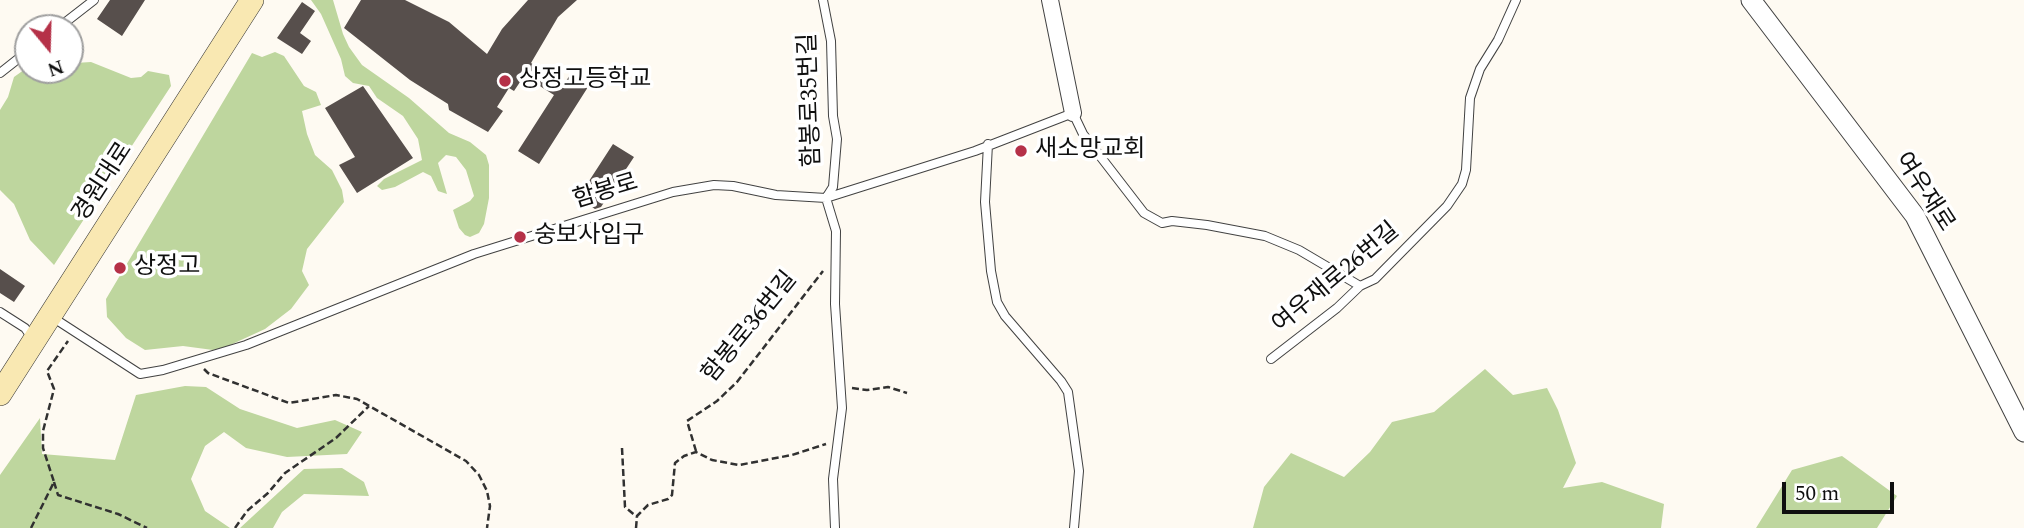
<!DOCTYPE html>
<meta charset="utf-8">
<style>
body{margin:0}
#map{position:relative;width:2024px;height:528px;overflow:hidden;background:#fefaf2;font-family:Spectral,serif}
canvas{display:block}
.north{position:absolute;left:14px;top:14px;width:70px;height:70px;box-sizing:border-box;background:#fff;border:2px solid #9f9f9f;border-radius:50%;rotate:161deg;font-size:19px;font-weight:700;line-height:28px;text-align:center;color:#0f0f0f}
.north::after{content:'';display:block;margin:auto;width:24px;height:32px;background:#b53148;clip-path:polygon(50% 0,100% 100%,50% 72%,0 100%)}
.scale{position:absolute;left:1782px;top:482px;width:112px;height:32px;box-sizing:border-box;border:4px solid #0f0f0f;border-top:0;padding-left:9px;font-size:21px;line-height:24px;white-space:nowrap;color:#0f0f0f;-webkit-text-stroke:5px #fff;paint-order:stroke}
</style>
<div id="map">
<canvas width="2024" height="528"></canvas>
<div class="north">N</div>
<div class="scale">50 m</div>
</div>
<script>
const ctx = document.querySelector('canvas').getContext('2d');
ctx.lineJoin = 'round';
function paint(path, color) {
  ctx.fillStyle = color;
  ctx.fill(path, 'evenodd');
}
function shape(rows) {
  const path = new Path2D();
  for (const r of rows) {
    path.moveTo(r[0], r[1]);
    for (let i = 2; i < r.length; i += 2) path.lineTo(r[i], r[i + 1]);
  }
  return path;
}
function stroke(path, color, width, dash) {
  ctx.strokeStyle = color;
  ctx.lineWidth = width;
  ctx.lineCap = dash ? 'butt' : 'round';
  ctx.setLineDash(dash || []);
  ctx.stroke(path);
}
function drawText(font, color, halo, rows, align = 'center') {
  ctx.font = font + ' Spectral,"Noto Sans KR",serif';
  ctx.lineWidth = 7;
  ctx.setLineDash([]);
  ctx.textBaseline = 'middle';
  ctx.strokeStyle = halo;
  ctx.fillStyle = color;
  for (const [text, x, y, turn = 0] of rows) {
    ctx.save();
    ctx.translate(x, y);
    ctx.rotate((+turn || 0) * Math.PI / 180);
    ctx.textAlign = isNaN(turn) ? turn : align;
    if (halo) ctx.strokeText(text, 0, 0);
    ctx.fillText(text, 0, 0);
    ctx.restore();
  }
}
paint(shape([
 [311,0,333,0,343,34,349,47,362,65,409,98,449,133,470,142,486,155,489,165,489,198,484,224,479,233,470,237,465,235,459,228,453,210,470,201,474,196,466,170,456,157,446,155,438,163,447,194,438,191,431,176,423,172,395,187,382,190,377,186,384,179,422,160,418,139,403,116,377,98,369,86,353,83,345,76,341,59,321,14],
 [275,52,284,56,304,86,316,92,321,105,302,111,307,134,315,155,332,170,342,190,344,202,307,249,302,271,309,285,291,309,265,329,228,346,213,350,183,346,145,350,126,338,107,317,106,299,252,53,262,57],
 [91,62,131,78,141,77,148,71,169,75,171,86,54,265,30,240,14,204,0,190,0,110,8,97,14,77,28,67,28,70,45,70,47,73,58,74,70,70,70,67,75,63],
 [1485,369,1513,395,1547,388,1558,410,1576,463,1563,488,1602,482,1664,504,1661,528,1253,528,1264,487,1291,453,1344,477,1370,452,1392,422,1434,412],
 [185,386,206,387,240,409,297,428,335,420,362,432,347,454,287,457,246,448,224,432,205,446,191,479,205,511,230,528,0,528,0,475,40,418,42,454,115,460,136,395],
 [1842,456,1897,496,1877,528,1756,528,1792,470],
 [342,468,364,482,369,496,304,494,282,512,273,528,240,528,304,469]
]), '#bed69e');
paint(shape([
 [110,0,145,0,122,36,97,19],
 [361,0,405,0,449,22,487,54,502,29,528,0,577,0,558,17,531,63,564,84,570,75,588,87,539,164,518,151,554,95,524,76,514,91,509,88,497,107,503,111,488,132,449,110,448,104,410,80,344,28],
 [302,2,315,11,300,33,311,41,302,54,277,38],
 [363,86,413,158,357,193,339,165,355,157,325,108],
 [613,144,634,157,601,207,595,209,578,198],
 [0,269,25,286,14,302,0,293]
]), '#574f4c');
const service = shape([
 [823,0,831,41,833,116,837,139,833,187,826,198,836,231,835,304,842,408,833,479,835,528],
 [58,28,94,0],
 [0,73,28,51],
 [988,144,985,202,991,271,997,302,1005,316,1061,381,1068,392,1079,471,1074,528],
 [0,312,25,328,32,338],
 [52,317,140,374,163,370,246,345,474,254,673,192,714,185,733,186,776,195,826,198,975,151,1073,113,1083,134,1144,213,1162,223,1172,221,1207,225,1265,236,1299,250,1360,286],
 [1271,359,1337,308,1360,286,1375,279,1447,206,1462,184,1466,170,1470,98,1480,69,1498,40,1516,0]
]);
const minor = shape([
 [1050,0,1073,113]
]);
const tertiary = shape([
 [1751,0,1915,216,2024,432]
]);
const secondary = shape([
 [0,394,252,0]
]);
stroke(service, '#424242', 10);
stroke(minor, '#424242', 18);
stroke(tertiary, '#424242', 21);
stroke(secondary, '#313131', 24);
stroke(shape([
 [204,369,208,373,289,403,336,395,357,399,466,461,479,475,487,491,490,506,487,528],
 [852,388,867,390,888,387,907,393],
 [622,448,625,507,637,517],
 [696,451,687,421,717,401,737,382,823,271],
 [54,482,58,495,118,514,147,528],
 [31,528,54,482,43,448,43,431,54,389,47,371,68,341],
 [235,528,247,511,268,493,285,473,336,438,369,406],
 [636,528,637,516,648,505,668,499,672,495,675,463,684,456,696,452,712,460,739,465,792,455,826,444]
]), '#313131', 2.5, [7, 3.5]);
stroke(service, '#fff', 8);
stroke(minor, '#fff', 16);
stroke(tertiary, '#fff', 19);
stroke(secondary, '#f9e8b2', 23);
for (const [x, y, r, color] of [
 [505,81,7,"#b53148"],
 [1021,151,7,"#b53148"],
 [520,237,7,"#b53148"],
 [120,268,7,"#b53148"]
]) {
  const dot = new Path2D();
  dot.arc(x, y, r, 0, 2 * Math.PI);
  ctx.fillStyle = color;
  ctx.fill(dot);
  stroke(dot, '#fff', 2.5);
}
drawText('24px', '#0f0f0f', '#fff', [
 ["상정고등학교",519,81],
 ["새소망교회",1035,151],
 ["숭보사입구",534,237],
 ["상정고",134,268]
], 'left');
drawText('24px', '#0f0f0f', '#fff', [
 ["함봉로35번길",812,100,-92],
 ["경원대로",104,183,-57],
 ["함봉로",606,193,-17],
 ["여우재로",1923,193,57],
 ["여우재로26번길",1337,279,-40],
 ["함봉로36번길",751,328,-51]
]);
</script>
